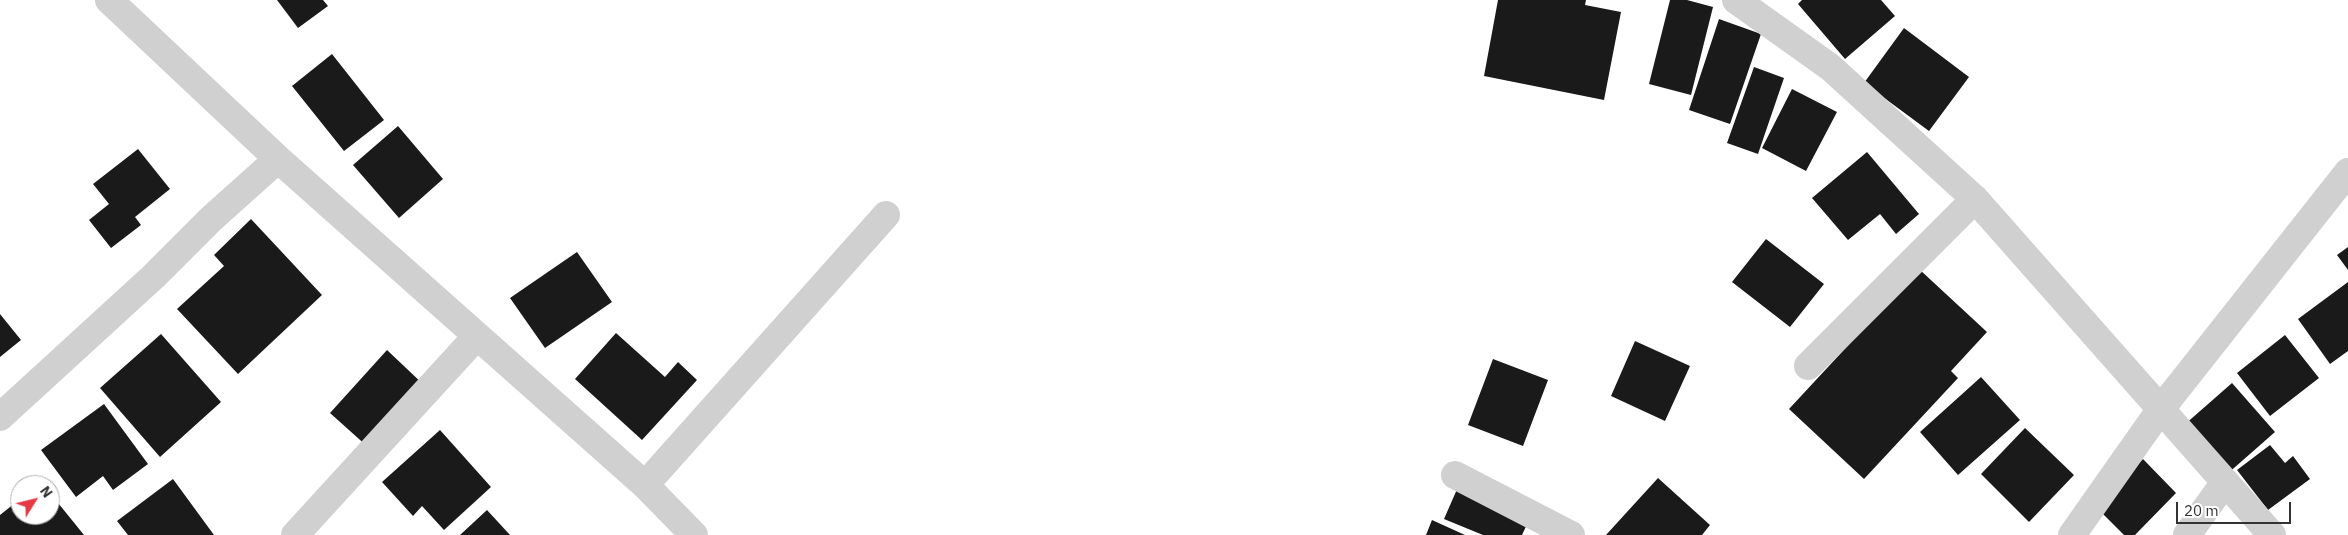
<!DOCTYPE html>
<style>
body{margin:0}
#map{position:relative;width:2348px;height:535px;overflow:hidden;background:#fff;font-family:"IBM Plex Sans",sans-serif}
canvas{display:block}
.north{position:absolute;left:10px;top:475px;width:50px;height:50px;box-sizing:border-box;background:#fff;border:1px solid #adadad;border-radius:50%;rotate:54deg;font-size:14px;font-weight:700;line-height:20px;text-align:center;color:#333}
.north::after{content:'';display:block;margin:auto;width:18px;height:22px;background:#e63946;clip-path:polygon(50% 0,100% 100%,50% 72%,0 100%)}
.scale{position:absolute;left:2176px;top:502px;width:115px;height:22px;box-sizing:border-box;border:2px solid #333;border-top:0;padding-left:6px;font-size:15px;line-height:18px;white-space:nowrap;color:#333;-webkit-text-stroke:4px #fff;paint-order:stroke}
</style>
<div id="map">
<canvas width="2348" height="535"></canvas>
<div class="north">N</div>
<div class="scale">20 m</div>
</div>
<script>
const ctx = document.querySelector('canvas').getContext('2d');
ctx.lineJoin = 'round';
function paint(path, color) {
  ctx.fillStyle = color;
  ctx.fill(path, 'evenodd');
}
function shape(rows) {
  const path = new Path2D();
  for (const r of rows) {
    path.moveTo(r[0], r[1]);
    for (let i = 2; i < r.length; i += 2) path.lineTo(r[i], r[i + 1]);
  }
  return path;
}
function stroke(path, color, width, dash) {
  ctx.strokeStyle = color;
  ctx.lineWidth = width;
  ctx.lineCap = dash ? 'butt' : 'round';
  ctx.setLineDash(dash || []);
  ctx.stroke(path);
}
paint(shape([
 [277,0,323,0,328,6,298,28],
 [1498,0,1586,0,1585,5,1621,12,1604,100,1484,76],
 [1670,0,1687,0,1713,7,1691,95,1649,84],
 [1802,0,1881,0,1895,16,1845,59,1798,4],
 [1719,19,1761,34,1730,124,1689,110],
 [1904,28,1969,77,1929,131,1864,83],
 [332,54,384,120,344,151,292,86],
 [1754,67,1784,78,1758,154,1727,143],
 [1792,89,1837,112,1806,171,1762,148],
 [398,126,443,179,399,218,353,165],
 [138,149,170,189,135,217,141,225,111,248,89,220,109,204,93,184],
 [1867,152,1919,214,1896,234,1880,214,1848,240,1812,198],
 [251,219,322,295,238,374,177,309,224,266,214,255],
 [1766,239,1824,284,1790,327,1732,282],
 [2348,247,2348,270,2337,255],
 [577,252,612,302,545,348,510,298],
 [1919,269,1987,332,1951,371,1958,378,1864,479,1789,409],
 [2348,282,2348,351,2330,364,2298,319],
 [0,314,21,340,0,357],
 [616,333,665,377,678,362,697,380,642,440,575,379],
 [161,334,221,402,160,457,100,388],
 [2285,335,2319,378,2270,416,2237,373],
 [1635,341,1690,366,1665,421,1611,396],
 [387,350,425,386,369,448,330,413],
 [1493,359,1548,380,1523,446,1468,425],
 [1981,377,2020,420,1958,475,1920,432],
 [2232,383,2275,432,2226,475,2183,426],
 [104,404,148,464,113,490,103,476,76,497,41,450],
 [2025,428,2074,475,2029,522,1981,474],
 [440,430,491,487,444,530,422,506,413,516,382,482],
 [2270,445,2285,463,2293,456,2310,479,2268,510,2237,470],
 [2143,459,2176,493,2135,535,2124,535,2096,507],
 [1658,478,1710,525,1702,535,1606,535],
 [173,479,214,535,128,535,117,521],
 [1458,487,1530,518,1522,535,1483,535,1444,519],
 [50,493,84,535,0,535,0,515,20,499,20,515,50,515],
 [487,510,510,535,460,535],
 [1432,520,1465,535,1426,535]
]), '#1a1a1a');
stroke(shape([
 [109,0,278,159,645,485,694,535],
 [1736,0,1830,67,1975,199,2272,535],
 [1808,366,1975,199],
 [0,417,154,276,211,219,278,159],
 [1455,475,1571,535],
 [645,485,886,215],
 [295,535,477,336],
 [2072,535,2160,410,2348,172],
 [2187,535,2225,482]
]), '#d0d0d0', 28);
</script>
